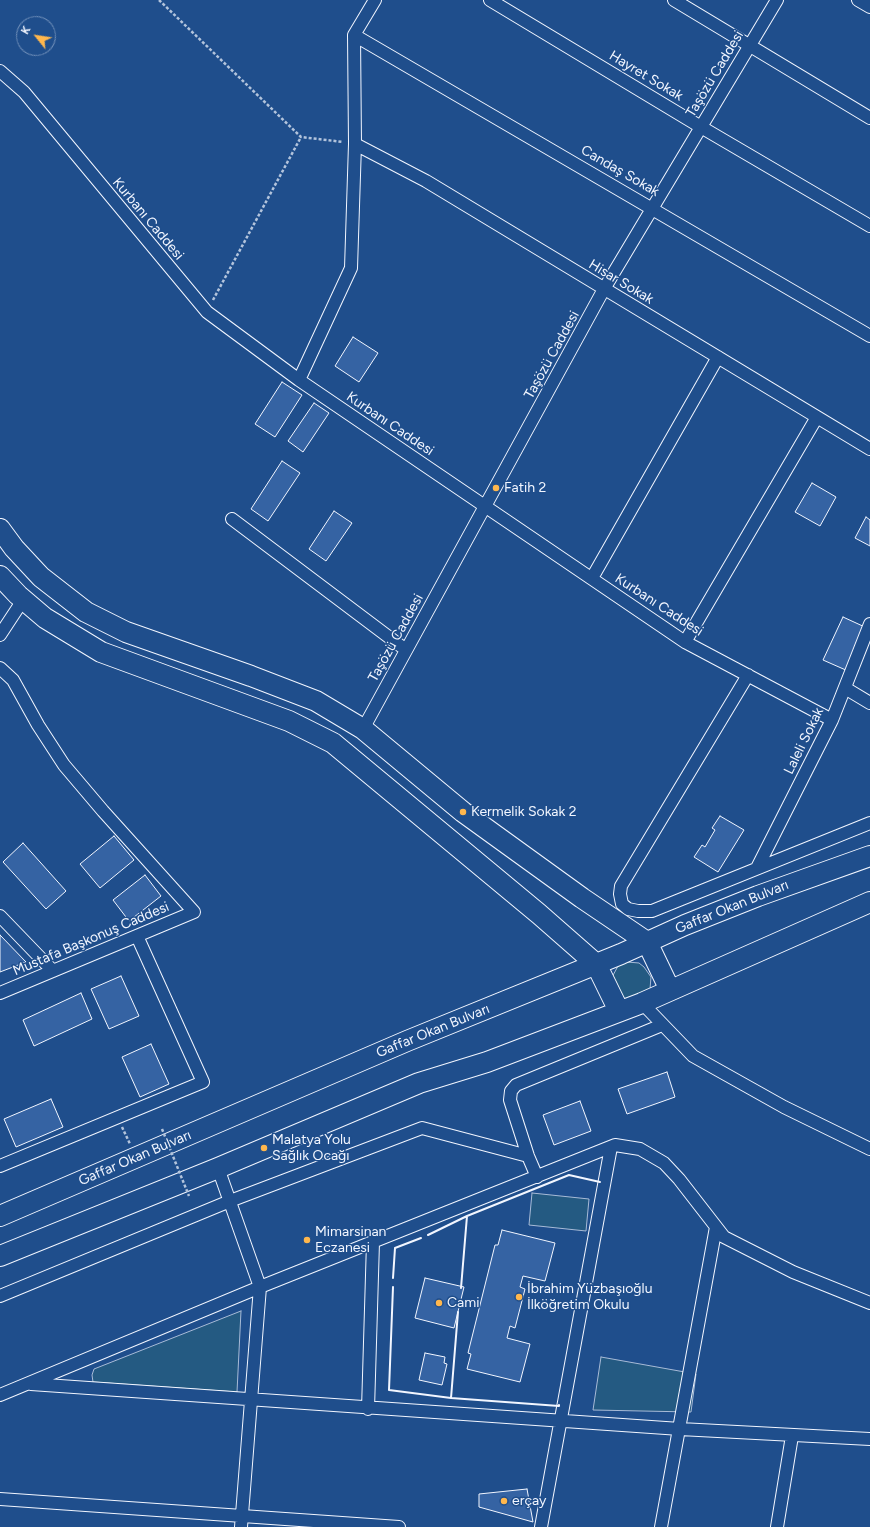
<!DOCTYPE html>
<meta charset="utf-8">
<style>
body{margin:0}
#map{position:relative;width:870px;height:1527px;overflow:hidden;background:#1f4e8c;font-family:Figtree,sans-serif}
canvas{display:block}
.north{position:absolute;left:16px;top:16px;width:40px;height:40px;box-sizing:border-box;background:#1f4e8c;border:1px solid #7391ba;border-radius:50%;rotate:300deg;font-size:11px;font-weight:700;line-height:16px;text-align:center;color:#f2f6ff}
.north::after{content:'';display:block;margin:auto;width:14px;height:18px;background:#ffb74d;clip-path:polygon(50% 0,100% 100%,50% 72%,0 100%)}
</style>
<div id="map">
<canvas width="870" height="1527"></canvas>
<div class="north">K</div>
</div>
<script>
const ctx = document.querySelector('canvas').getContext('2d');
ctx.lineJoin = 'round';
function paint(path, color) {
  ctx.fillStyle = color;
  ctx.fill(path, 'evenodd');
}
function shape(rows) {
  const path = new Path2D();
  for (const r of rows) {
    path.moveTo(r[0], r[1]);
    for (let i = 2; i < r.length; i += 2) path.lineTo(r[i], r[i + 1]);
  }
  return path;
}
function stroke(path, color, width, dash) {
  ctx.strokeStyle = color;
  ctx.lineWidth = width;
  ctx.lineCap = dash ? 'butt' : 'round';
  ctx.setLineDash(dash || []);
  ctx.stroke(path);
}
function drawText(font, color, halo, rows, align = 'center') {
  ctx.font = font + ' Figtree,sans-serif';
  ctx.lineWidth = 3;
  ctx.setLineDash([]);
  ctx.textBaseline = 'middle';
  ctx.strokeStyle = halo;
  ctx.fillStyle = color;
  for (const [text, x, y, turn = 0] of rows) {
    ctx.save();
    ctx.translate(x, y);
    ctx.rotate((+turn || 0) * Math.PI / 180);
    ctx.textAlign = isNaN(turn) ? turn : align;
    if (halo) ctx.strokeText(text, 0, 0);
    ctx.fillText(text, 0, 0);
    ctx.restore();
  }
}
const green = shape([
 [627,962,639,963,644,967,651,977,650,989,636,1001,621,999,611,979,618,966,627,962],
 [532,1193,589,1199,586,1231,529,1225,532,1193],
 [241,1311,237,1392,93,1382,92,1375,94,1369,241,1311],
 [601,1357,696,1374,691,1412,593,1410,601,1357]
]);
paint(green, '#245a82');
stroke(green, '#a8bbd7', 1);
const building = shape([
 [353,337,378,353,359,382,335,366,353,337],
 [282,382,302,395,275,437,255,424,282,382],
 [314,403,329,413,303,452,288,441,314,403],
 [282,461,300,473,268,521,251,509,282,461],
 [812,483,836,497,820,526,795,512,812,483],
 [334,511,352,523,326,561,309,549,334,511],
 [866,517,870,520,870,546,855,538,866,517],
 [843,617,867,628,848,671,823,660,843,617],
 [720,816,744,830,718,872,694,857,702,845,705,847,715,830,712,828,720,816],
 [114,836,134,860,100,888,80,864,114,836],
 [23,843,66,891,46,909,3,862,23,843],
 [145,875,161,896,129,921,113,900,145,875],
 [0,935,26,962,0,972,0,935],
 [121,976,139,1016,109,1029,91,989,121,976],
 [81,993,92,1019,34,1046,23,1020,81,993],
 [151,1044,169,1084,140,1097,122,1057,151,1044],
 [667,1072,675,1097,627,1114,618,1089,667,1072],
 [51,1099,63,1127,16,1147,4,1119,51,1099],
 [580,1101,591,1131,554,1145,543,1115,580,1101],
 [502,1230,555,1243,545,1281,523,1276,520,1287,525,1289,515,1328,510,1326,507,1338,530,1344,520,1382,467,1369,471,1354,468,1353,495,1245,498,1245,502,1230],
 [425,1278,464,1287,454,1328,415,1318,425,1278],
 [425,1353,445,1357,444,1363,447,1364,442,1385,419,1380,425,1353],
 [527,1489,533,1522,479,1507,479,1494,527,1489]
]);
paint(building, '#3563a3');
stroke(building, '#f2f6ff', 1);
const minor = shape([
 [490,0,701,127,870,226],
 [674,0,870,118],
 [858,0,870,7],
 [354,35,870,336],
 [0,71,24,92,207,312,299,380,685,642,832,720],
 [355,144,426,181,870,449],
 [299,380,351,268,355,144,354,35,375,0],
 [232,519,406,650],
 [592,578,718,357],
 [0,635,23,600],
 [685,642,817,417],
 [0,668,13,680,38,725,64,765,103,811,194,912,0,993],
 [748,675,621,886,620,894,622,904,628,909,638,911,652,911,870,823],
 [845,688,870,703],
 [363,729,604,289,777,0],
 [757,868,832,720,870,624],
 [0,916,53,971],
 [642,1003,693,1056,784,1107,870,1149],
 [0,1166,203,1082,137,936],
 [218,1168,260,1287,241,1527],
 [537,1177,528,1156,510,1100,511,1091,516,1085,662,1025],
 [0,1296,230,1201,422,1128,528,1156],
 [31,1384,680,1429,870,1439],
 [0,1395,260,1287,615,1145,640,1149,664,1163,679,1179,724,1237,793,1272,870,1303],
 [368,1409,373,1242],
 [0,1499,399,1527],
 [541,1527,611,1147],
 [661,1527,716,1227],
 [777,1527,792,1436]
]);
const trunk = shape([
 [0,529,14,548,41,577,86,612,126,632,251,676,316,701,363,729,463,812,582,898,647,942,670,990],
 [0,576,18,595,45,618,101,652,289,721,333,743,539,914,596,964,619,1011],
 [0,1216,407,1041,621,954,685,925,758,896,870,856],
 [0,1256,218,1168,419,1083,487,1062,642,1003,870,902]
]);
stroke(minor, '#f2f6ff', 14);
stroke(trunk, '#f2f6ff', 22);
stroke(shape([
 [159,0,301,137,343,142],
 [213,300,301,137],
 [122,1127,130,1144]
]), '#b3c4dc', 2.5, [3, 2]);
stroke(minor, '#1f4e8c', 12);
stroke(trunk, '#1f4e8c', 20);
stroke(shape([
 [162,1129,189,1196]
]), '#b3c4dc', 2.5, [3, 2]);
stroke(shape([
 [467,1216,569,1175,600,1182],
 [428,1235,467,1216,461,1288],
 [393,1278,395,1248,421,1238],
 [393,1287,389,1390,451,1398,458,1312],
 [451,1398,559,1406,559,1405]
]), '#f2f6ff', 2);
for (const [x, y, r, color] of [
 [496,488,4,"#ffb74d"],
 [463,812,4,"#ffb74d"],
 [264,1148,4,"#ffb74d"],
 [307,1240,4,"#ffb74d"],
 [519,1297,4,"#ffb74d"],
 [439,1303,4,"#ffb74d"],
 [504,1501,4,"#ffb74d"]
]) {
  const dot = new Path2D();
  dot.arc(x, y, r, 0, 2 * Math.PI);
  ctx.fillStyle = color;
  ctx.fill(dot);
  stroke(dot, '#1f4e8c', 1.5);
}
drawText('14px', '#f2f6ff', '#1f4e8c', [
 ["Taşözü Caddesi",715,74,-59],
 ["Hayret Sokak",646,76,31],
 ["Candaş Sokak",620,171,30],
 ["Kurbanı Caddesi",148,219,50],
 ["Hisar Sokak",621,282,31],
 ["Taşözü Caddesi",552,355,-61],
 ["Kurbanı Caddesi",390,424,34],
 ["Kurbanı Caddesi",659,605,33],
 ["Taşözü Caddesi",396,638,-61],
 ["Laleli Sokak",804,741,-64],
 ["Gaffar Okan Bulvarı",732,907,-22],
 ["Mustafa Başkonuş Caddesi",91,939,-23],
 ["Gaffar Okan Bulvarı",433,1031,-22],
 ["Gaffar Okan Bulvarı",135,1158,-23]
]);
drawText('14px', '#f2f6ff', '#1f4e8c', [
 ["Fatih 2",504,488],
 ["Kermelik Sokak 2",471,812],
 ["Malatya Yolu",272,1140],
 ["Sağlık Ocağı",272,1156],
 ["Mimarsinan",315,1232],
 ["Eczanesi",315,1248],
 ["İbrahim Yüzbaşıoğlu",527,1289],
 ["İlköğretim Okulu",527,1305],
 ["Cami",447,1303],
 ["erçay",512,1501]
], 'left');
</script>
